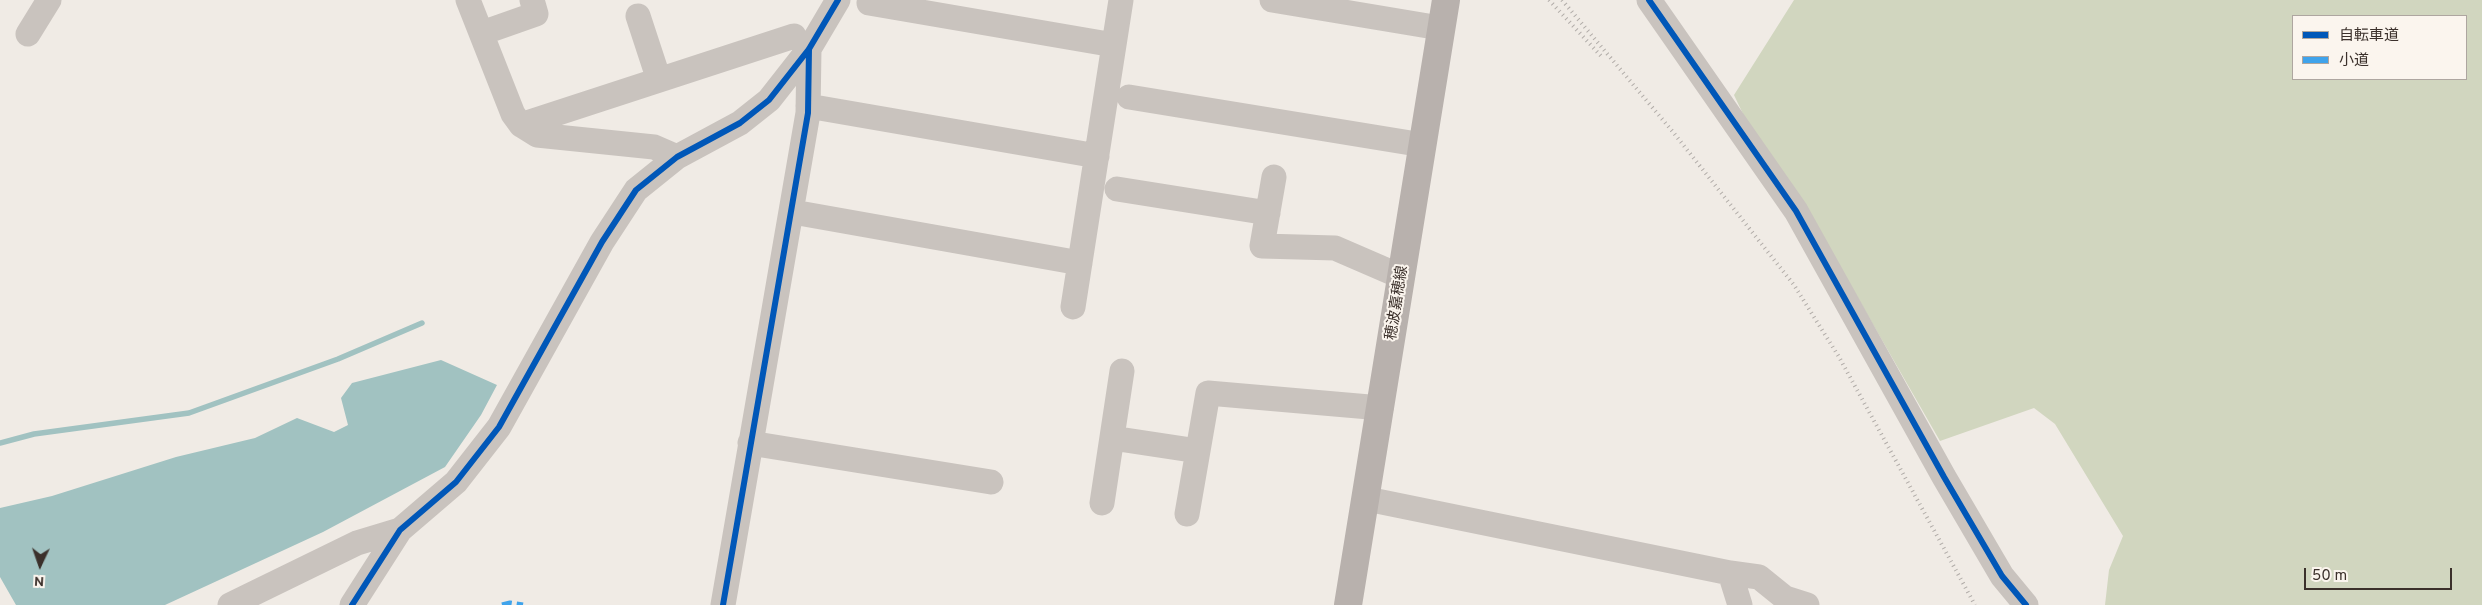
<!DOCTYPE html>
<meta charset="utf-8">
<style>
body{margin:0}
#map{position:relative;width:2482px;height:605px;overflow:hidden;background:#f0ebe5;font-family:Overpass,"Noto Sans JP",sans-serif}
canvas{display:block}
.legend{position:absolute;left:2292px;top:15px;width:175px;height:65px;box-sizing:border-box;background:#fbf5ee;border:1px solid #aea6a0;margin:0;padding:6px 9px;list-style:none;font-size:15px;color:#3b302b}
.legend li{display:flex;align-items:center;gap:10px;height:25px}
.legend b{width:25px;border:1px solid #aea6a0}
.north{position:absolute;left:15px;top:540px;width:50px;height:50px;-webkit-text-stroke:4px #fbf5ee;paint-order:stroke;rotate:183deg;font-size:14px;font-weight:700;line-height:20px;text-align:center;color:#3b302b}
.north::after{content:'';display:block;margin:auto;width:18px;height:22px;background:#3b302b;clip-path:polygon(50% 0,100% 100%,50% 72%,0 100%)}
.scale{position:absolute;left:2304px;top:568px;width:148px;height:22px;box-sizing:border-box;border:2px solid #3b302b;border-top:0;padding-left:6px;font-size:15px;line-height:18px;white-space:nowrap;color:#3b302b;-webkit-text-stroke:4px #fbf5ee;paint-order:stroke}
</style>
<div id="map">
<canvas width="2482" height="605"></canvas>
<ul class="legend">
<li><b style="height:6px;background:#0057b8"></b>自転車道</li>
<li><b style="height:6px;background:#3fa3eb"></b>小道</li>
</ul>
<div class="north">N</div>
<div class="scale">50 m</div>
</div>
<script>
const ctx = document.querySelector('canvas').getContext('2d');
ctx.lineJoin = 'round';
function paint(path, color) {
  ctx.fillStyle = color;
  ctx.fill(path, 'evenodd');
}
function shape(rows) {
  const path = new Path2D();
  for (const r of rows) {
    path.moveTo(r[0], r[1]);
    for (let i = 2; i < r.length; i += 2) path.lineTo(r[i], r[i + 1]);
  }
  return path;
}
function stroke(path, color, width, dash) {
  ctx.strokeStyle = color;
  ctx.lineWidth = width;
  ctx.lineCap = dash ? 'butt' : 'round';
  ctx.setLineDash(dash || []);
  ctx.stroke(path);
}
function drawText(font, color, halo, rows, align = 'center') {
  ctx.font = font + ' Overpass,"Noto Sans JP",sans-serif';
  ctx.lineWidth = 4;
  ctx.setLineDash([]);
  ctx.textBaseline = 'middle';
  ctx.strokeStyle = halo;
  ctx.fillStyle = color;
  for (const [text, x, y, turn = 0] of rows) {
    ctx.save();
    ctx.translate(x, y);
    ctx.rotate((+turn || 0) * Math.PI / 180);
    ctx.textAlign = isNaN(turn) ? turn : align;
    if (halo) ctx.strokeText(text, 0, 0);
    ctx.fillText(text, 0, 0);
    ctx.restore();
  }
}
paint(shape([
 [1794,0,2482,0,2482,605,2105,605,2109,570,2123,536,2055,424,2034,408,1940,441,1809,213,1754,137,1734,95],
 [2293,16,2466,16,2466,79,2293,79]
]), '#d1d6bf');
paint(shape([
 [441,360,497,385,481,415,445,467,323,532,165,605,16,605,0,577,0,508,52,496,176,457,255,438,297,418,334,432,348,425,341,398,352,383]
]), '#a1c2c1');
stroke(shape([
 [0,443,34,434,189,413,338,359,422,323]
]), '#a1c2c1', 5.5);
stroke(shape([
 [468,0,513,114,521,125,537,135,654,147,677,157],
 [871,0,869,3,1114,45],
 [1272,0,1440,28],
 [1649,0,1796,211,1944,477,2002,576,2026,605],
 [638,16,659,80],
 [482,33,536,14,532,0],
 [28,34,49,0],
 [1129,97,1423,145],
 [808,106,1097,156],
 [521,125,794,36],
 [1274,177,1262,246,1335,248,1402,277],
 [1117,189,1268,213],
 [793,212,1080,263],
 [1073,307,1121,0],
 [1112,438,1198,451],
 [750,443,991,482],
 [1367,499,1730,573,1740,605],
 [1102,503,1122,371],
 [1187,514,1208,393,1381,408],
 [1730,573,1759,577,1785,598,1807,605],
 [230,605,357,543,400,530],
 [352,605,400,530,456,482,499,427,602,242,636,190,677,157,740,123,769,100,809,49,838,0],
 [723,605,808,113,809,49]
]), '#c9c3be', 25);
stroke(shape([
 [1348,605,1446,0]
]), '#b8b1ad', 28);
stroke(shape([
 [1549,0,1601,56],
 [1562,0,1673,132,1794,285,1839,357,1975,605]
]), '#b1aca8', 4, [1, 4]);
stroke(shape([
 [502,605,510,603,523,605]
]), '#3fa3eb', 5, [10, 5]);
stroke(shape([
 [1649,0,1796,211,1944,477,2002,576,2026,605],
 [352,605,400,530,456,482,499,427,602,242,636,190,677,157,740,123,769,100,809,49,838,0],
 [723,605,808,113,809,49]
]), '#0057b8', 6);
drawText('15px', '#3b302b', '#fbf5ee', [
 ["穂波嘉穂線",1398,303,-81]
]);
</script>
